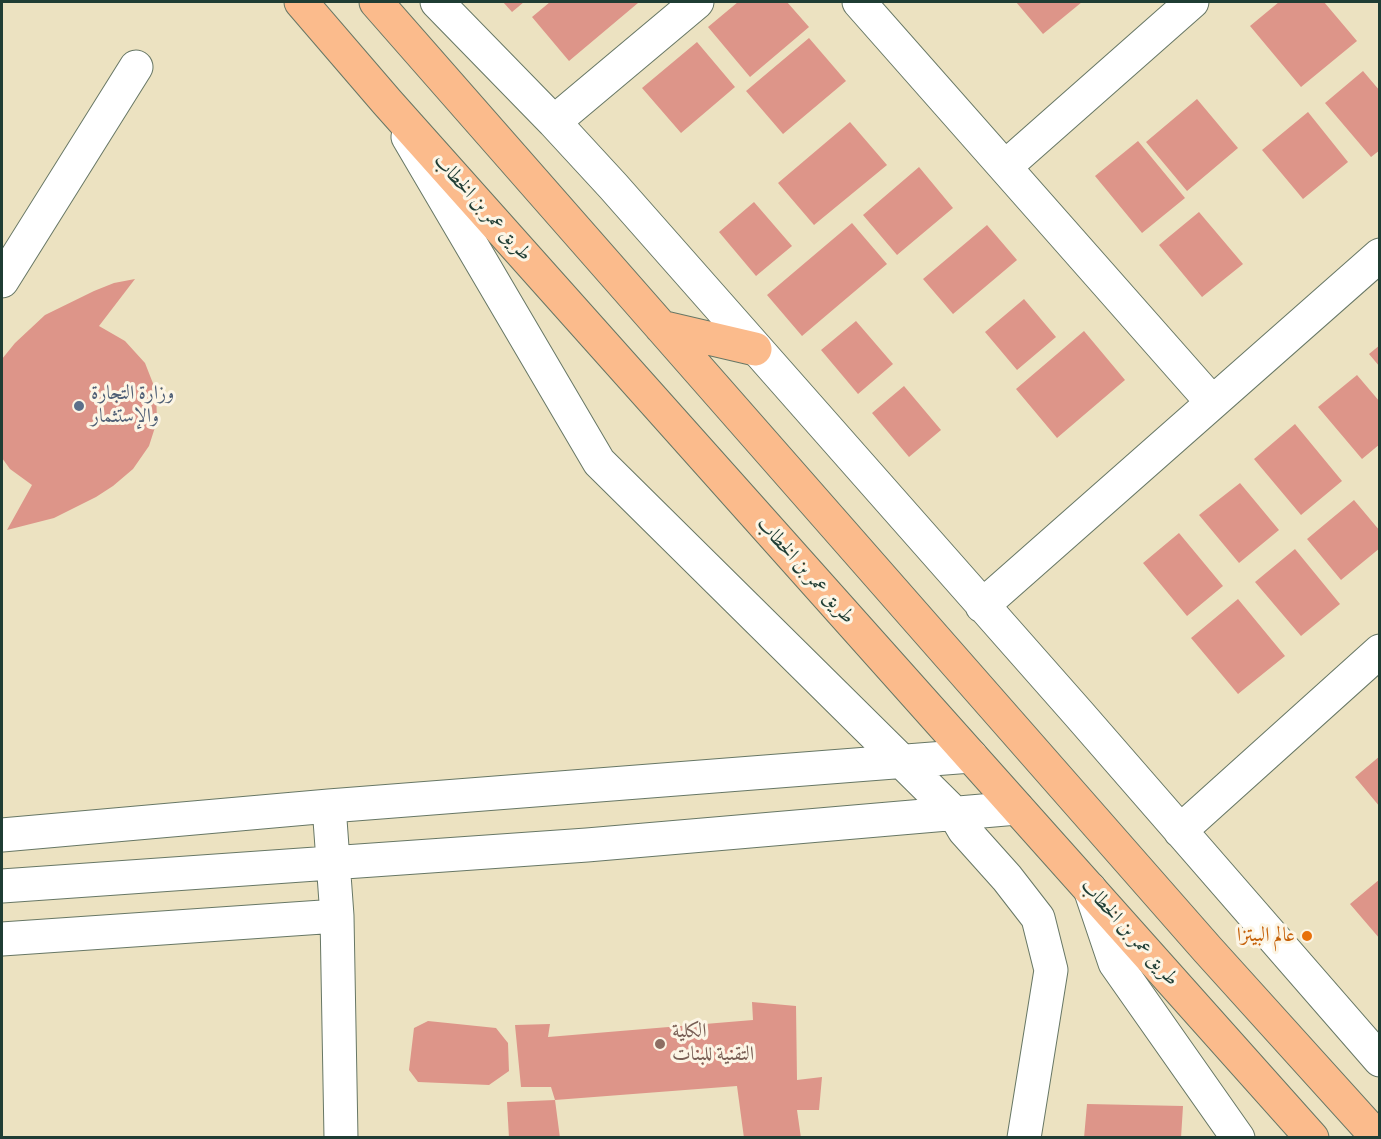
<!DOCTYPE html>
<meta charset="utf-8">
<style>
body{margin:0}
#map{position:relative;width:1381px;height:1139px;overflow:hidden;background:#ece2c1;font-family:"Libre Bodoni",serif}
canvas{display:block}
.frame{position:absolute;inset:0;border:3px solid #1f3d34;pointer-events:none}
</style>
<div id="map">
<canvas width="1381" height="1139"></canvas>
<div class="frame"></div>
</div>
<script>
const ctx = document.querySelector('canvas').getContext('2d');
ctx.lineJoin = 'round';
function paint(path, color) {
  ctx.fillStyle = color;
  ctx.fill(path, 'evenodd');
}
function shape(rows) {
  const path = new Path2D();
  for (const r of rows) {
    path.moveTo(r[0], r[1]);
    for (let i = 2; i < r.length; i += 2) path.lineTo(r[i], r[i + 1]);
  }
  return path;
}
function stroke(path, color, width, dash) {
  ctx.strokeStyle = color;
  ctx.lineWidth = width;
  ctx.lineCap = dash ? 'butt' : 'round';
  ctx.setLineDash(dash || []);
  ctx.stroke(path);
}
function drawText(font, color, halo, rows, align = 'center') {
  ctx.font = font + ' "Libre Bodoni",Amiri,serif';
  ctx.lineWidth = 6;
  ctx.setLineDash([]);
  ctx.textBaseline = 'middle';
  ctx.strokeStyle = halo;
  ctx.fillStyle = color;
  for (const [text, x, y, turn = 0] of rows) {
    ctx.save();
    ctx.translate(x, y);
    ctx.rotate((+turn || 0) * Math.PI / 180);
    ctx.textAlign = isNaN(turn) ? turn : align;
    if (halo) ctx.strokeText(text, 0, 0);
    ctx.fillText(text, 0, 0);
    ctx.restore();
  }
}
paint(shape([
 [503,2,524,2,512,12],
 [550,2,636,2,638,3,569,61,532,17],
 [738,2,787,2,809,27,750,77,708,27],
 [1016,2,1082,2,1043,34],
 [1279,2,1324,2,1357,41,1301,87,1250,26],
 [809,38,846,81,783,134,746,91],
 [697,42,735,87,681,133,642,88],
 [1363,71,1380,91,1380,150,1371,157,1325,103],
 [1197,99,1238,148,1187,191,1146,142],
 [1308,112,1348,162,1303,199,1262,150],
 [850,122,887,165,814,225,778,183],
 [1138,141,1185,198,1142,233,1095,176],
 [919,167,953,208,897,255,863,215],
 [754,202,792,246,756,276,719,232],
 [1199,212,1243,264,1202,297,1159,245],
 [852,223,887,264,802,336,767,295],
 [987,225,1017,260,953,314,923,279],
 [135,279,99,326,125,341,145,363,156,391,157,421,149,446,133,469,113,486,96,497,54,518,7,530,32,485,10,469,2,458,2,359,15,343,45,315,94,291,114,283],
 [1024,299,1056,337,1017,370,985,332],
 [856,321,893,364,858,394,821,350],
 [1084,331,1125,380,1057,438,1016,389],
 [1380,345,1380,367,1369,354],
 [1357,375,1380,402,1380,444,1362,459,1318,407],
 [904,386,941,430,909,457,872,413],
 [1295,424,1342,481,1301,515,1254,459],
 [1240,483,1279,530,1239,563,1199,515],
 [1354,500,1380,531,1380,548,1341,580,1307,539],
 [1179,533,1223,586,1187,616,1143,563],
 [1295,549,1340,604,1301,636,1255,582],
 [1238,599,1285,656,1238,694,1191,638],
 [1380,756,1380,807,1355,777],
 [1380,879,1380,939,1350,904],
 [752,1002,796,1006,797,1080,822,1077,819,1110,797,1110,801,1138,744,1138,737,1086,555,1100,551,1087,521,1087,515,1025,550,1024,548,1037,753,1020],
 [428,1021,496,1028,508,1043,509,1071,489,1085,418,1082,409,1070,414,1028],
 [555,1100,560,1138,509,1138,507,1102],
 [1087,1104,1183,1106,1181,1138,1084,1138]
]), '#dd9589');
const minor = shape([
 [437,2,554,122,613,186,1078,713,1380,1060],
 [859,2,1212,402],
 [554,122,697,2],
 [408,137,599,462,954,813,964,830,1007,878,1038,918,1051,970,1024,1138],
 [1005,167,1192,2],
 [2,281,136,67],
 [982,606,1380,255],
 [329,806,337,916],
 [1180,831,1380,651],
 [2,835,329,806,971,756],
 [2,886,587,845,1017,808],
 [1090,889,1115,963,1238,1138],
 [2,939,337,916,341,1138]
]);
const major = shape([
 [301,2,387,102,1312,1138],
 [376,2,1208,950,1378,1138],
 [661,327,755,349]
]);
stroke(minor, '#677765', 35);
stroke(major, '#677765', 35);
stroke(minor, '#fff', 33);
stroke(major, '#fbbb8c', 33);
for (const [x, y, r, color] of [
 [79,406,6,"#5c6f8a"],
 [1307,936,6,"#e8710a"],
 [660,1044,6,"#8d6e63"]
]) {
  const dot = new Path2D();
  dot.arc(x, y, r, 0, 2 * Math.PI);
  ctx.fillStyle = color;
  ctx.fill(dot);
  stroke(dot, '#fcf5e5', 2);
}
drawText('20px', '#1f3d34', '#fcf5e5', [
 ["طريق عمر بن الخطاب",482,208,48],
 ["طريق عمر بن الخطاب",805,571,48],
 ["طريق عمر بن الخطاب",1129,933,48]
]);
drawText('20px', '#4e5e75', '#fcf5e5', [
 ["وزارة التجارة",91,394],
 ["والإستثمار",91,417]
], 'left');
drawText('20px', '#c56008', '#fcf5e5', [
 ["عالم البيتزا",1295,936]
], 'right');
drawText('20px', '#785e54', '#fcf5e5', [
 ["الكلية",672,1032],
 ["التقنية للبنات",672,1055]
], 'left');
</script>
